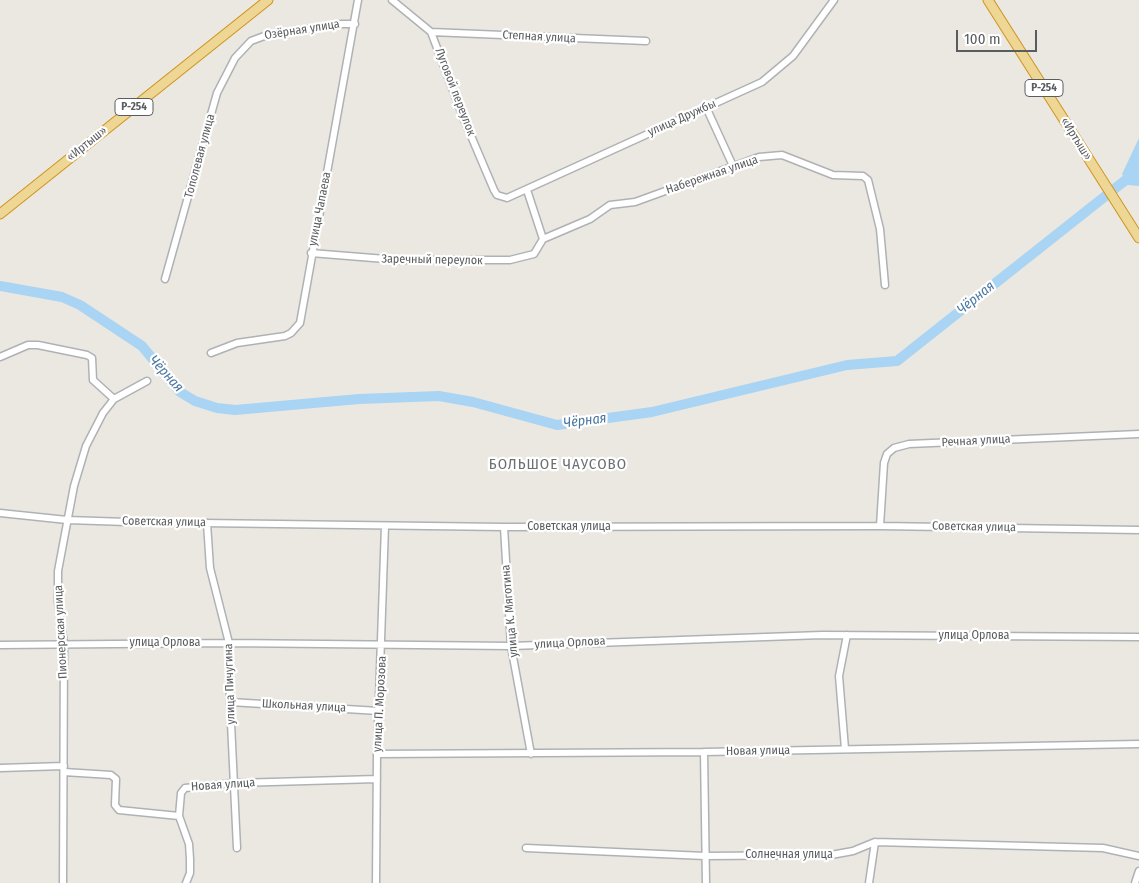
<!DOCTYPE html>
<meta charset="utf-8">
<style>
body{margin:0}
#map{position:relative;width:1139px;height:883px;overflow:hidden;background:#ebe8e1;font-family:"Fira Sans Condensed",sans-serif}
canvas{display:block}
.scale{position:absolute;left:956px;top:30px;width:81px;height:22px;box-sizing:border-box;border:2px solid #5a5d60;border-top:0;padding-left:6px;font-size:15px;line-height:18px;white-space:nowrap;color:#5a5d60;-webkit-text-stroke:4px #fff;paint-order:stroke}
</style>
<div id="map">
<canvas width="1139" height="883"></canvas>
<div class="scale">100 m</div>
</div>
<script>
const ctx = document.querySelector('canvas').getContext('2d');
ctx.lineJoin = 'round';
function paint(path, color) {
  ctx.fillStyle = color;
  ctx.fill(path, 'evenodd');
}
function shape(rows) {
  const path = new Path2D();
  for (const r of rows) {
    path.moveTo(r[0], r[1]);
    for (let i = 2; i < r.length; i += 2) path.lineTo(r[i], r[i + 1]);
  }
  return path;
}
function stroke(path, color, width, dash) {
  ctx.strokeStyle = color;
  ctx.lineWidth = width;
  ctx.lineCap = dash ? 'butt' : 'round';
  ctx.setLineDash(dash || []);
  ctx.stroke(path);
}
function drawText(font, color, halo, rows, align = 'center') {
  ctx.font = font + ' "Fira Sans Condensed",sans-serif';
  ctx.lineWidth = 4.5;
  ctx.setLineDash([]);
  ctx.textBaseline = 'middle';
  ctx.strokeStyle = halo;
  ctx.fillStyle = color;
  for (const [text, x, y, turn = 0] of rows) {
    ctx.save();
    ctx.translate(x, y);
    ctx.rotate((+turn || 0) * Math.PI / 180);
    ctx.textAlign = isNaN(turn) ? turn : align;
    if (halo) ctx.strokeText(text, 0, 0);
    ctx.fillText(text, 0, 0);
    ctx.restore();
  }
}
paint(shape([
 [1139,138,1139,186,1128,185,1122,174]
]), '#a9d4f3');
stroke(shape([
 [0,286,62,297,80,305,142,346,180,392,195,401,217,408,235,410,359,399,439,396,473,402,557,425,652,412,847,365,897,361,1132,175,1139,167]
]), '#a9d4f3', 10);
const minor = shape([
 [392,0,431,32,463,117,494,190,497,195,507,198,762,82,793,56,834,0],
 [431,32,646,41],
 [706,107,733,166],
 [527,190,543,239],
 [543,239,590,219,610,205,635,202,759,157,782,155,833,175,863,176,868,180,880,229,885,285],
 [311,253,398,260,510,260,534,254,543,239],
 [165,279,217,93,235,58,251,41,267,35,342,24,355,24],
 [211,353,237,343,285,336,291,333,300,323,358,0],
 [0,357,28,345,38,345,87,355,92,358,93,380,114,399],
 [0,513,67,520,127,522,504,527,880,526,1139,530],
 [207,523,210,568,229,643,230,702,237,848],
 [880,526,884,463,887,454,894,448,909,444,1139,434],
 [504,527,511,646,531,754],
 [0,645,229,643,511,646,822,635,1139,637],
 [230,702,379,711],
 [845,749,839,676,847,635],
 [704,752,706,883],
 [377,754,704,752,1139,744],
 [0,768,64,766],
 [64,772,111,775,116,779,115,805,119,810,179,816,181,793,185,788,236,783,377,779],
 [179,816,189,844,190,859,190,873,186,883],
 [526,848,705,856,831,855,853,851,875,842,1103,848,1139,856],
 [63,883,64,644,58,602,58,571,74,486,86,446,103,413,114,399,147,381],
 [376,883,377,754,385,526],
 [869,883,875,842],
 [1135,883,1139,871]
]);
const highway = shape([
 [988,0,1139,238],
 [0,214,268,0]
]);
stroke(minor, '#afb2b5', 9);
stroke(highway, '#cf931d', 11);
stroke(minor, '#fff', 6);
stroke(highway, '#eed694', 9);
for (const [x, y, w] of [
 [1044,88,38],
 [134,107,38]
]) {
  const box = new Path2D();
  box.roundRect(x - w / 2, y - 8.5, w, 17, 4);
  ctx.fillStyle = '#fff';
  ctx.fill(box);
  stroke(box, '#5a5d60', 1);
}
drawText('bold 11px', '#5a5d60', null, [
 ["Р-254",1044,88],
 ["Р-254",134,107]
]);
drawText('12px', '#5a5d60', '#fff', [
 ["Озёрная улица",302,30,-9],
 ["Степная улица",539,37,3],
 ["Луговой переулок",455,92,69],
 ["улица Дружбы",682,118,-24],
 ["«Иртыш»",1076,139,58],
 ["«Иртыш»",87,144,-39],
 ["Тополевая улица",200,156,-75],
 ["Набережная улица",712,175,-19],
 ["улица Чапаева",320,209,-79],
 ["Заречный переулок",432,260,1],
 ["Речная улица",976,441,-3],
 ["Советская улица",164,522,1],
 ["Советская улица",569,527],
 ["Советская улица",974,527,1],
 ["улица К. Мяготина",510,611,-95],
 ["Пионерская улица",61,632,-93],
 ["улица Орлова",974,636],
 ["улица Орлова",165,643],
 ["улица Орлова",570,643,-3],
 ["улица Пичугина",230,684,-92],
 ["улица П. Морозова",380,704,-87],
 ["Школьная улица",304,706,3],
 ["Новая улица",758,751,-1],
 ["Новая улица",223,785,-4],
 ["Солнечная улица",789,855]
]);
drawText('italic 14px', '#4a77a2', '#fff', [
 ["Чёрная",976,298,-39],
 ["Чёрная",166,374,48],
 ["Чёрная",585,421,-7]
]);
ctx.letterSpacing = '1px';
drawText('15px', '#6b6f72', '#fff', [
 ["БОЛЬШОЕ ЧАУСОВО",558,465]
]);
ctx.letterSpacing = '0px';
</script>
